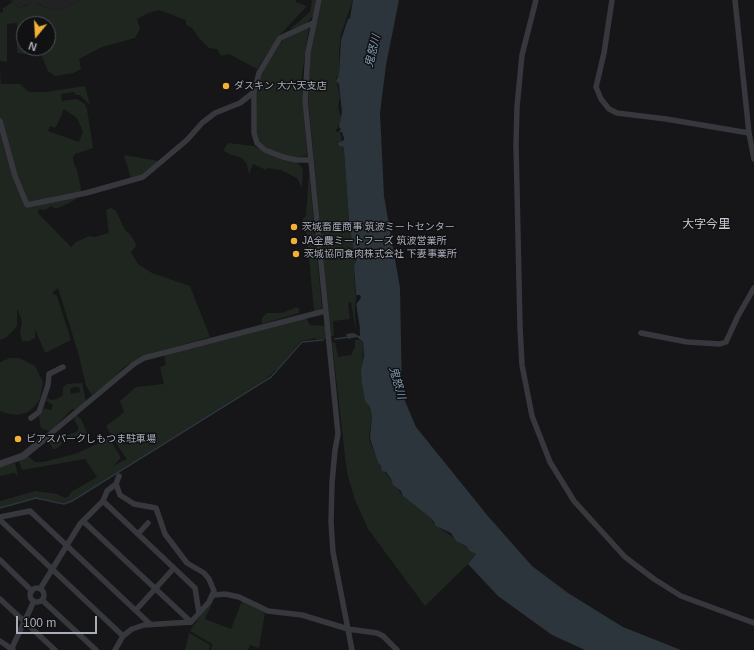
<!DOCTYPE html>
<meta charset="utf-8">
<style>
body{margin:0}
#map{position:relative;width:754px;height:650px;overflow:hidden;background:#161618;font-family:Arial,sans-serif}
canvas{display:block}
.north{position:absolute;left:16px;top:16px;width:40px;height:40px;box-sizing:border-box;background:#111113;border:1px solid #4d4f55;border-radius:50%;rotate:198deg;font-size:11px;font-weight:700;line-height:16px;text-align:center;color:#a8adb8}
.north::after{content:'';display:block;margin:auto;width:14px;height:18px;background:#f2b134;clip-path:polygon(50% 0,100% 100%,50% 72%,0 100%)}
.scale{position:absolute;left:16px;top:616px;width:81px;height:18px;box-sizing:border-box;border:2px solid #a8adb8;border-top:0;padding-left:5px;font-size:12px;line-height:14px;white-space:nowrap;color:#a8adb8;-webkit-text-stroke:3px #111113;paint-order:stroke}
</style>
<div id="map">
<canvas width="754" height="650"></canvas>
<div class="north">N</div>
<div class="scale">100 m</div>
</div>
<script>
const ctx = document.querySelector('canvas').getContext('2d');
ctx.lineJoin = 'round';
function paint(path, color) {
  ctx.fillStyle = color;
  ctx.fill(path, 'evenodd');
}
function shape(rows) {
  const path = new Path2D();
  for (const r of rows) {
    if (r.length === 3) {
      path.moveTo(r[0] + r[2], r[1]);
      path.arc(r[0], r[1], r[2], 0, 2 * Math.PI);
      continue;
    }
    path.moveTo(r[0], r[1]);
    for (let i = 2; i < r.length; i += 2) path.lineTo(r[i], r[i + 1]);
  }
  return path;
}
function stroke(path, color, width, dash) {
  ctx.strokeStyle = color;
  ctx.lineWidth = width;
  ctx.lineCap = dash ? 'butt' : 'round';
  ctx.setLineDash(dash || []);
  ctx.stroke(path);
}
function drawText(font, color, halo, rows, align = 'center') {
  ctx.font = font + ' Arial,"Noto Sans JP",sans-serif';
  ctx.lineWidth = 3;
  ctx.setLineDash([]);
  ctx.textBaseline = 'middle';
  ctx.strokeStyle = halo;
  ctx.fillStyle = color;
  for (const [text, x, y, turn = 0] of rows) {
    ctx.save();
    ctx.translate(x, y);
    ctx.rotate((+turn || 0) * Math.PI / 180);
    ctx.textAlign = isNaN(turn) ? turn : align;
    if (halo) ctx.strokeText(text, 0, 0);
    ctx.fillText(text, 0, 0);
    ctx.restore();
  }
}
paint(shape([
 [11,0,79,0,64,9,51,10,38,4,25,5,19,8]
]), '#222225');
paint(shape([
 [79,0,296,0,296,2,307,6,278,37,257,69,229,54,221,56,217,49,209,48,199,38,192,28,186,25,186,20,159,10,148,13,137,19,140,29,135,38,102,47,79,59,81,69,73,73,55,76,48,71,40,52,26,54,17,53,17,23,7,24,7,62,0,61,0,13,3,12,3,8,13,2,19,8,34,3,51,10,64,9],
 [24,24,48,24,48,48,24,48],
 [312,0,316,0,316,4,313,16,303,27,290,29,310,12],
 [322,0,353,0,341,34,339,52,339,75,336,78,340,97,338,107,341,117,340,124,336,130,336,132,340,132,342,140,341,146,344,151,349,219,357,258,354,266,355,292,357,294,355,307,356,332,351,302,348,303,350,319,333,321,334,336,331,336,308,98,309,58],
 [309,28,301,81,307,153,306,156,294,158,272,151,260,143,256,134,257,94,261,74,284,38],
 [0,70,1,84,20,84,29,92,46,92,85,86,90,105,80,95,76,95,74,92,61,94,62,101,77,99,85,104,87,109,93,148,75,154,73,157,74,164,77,170,81,188,80,193,76,199,69,203,56,209,51,206,45,210,39,209,38,213,71,247,76,242,89,236,94,237,109,233,106,210,111,208,116,211,125,230,130,234,135,242,136,246,131,252,138,264,152,273,190,286,210,337,142,356,124,367,111,381,92,395,86,386,79,356,58,288,52,293,57,296,71,340,45,353,35,329,35,338,29,341,22,341,20,332,22,321,17,308,17,326,7,337,0,340],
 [64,109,77,118,83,132,79,142,48,131,50,126,55,128,58,123],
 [228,143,254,146,269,154,299,164,303,170,302,188,297,178,281,170,267,168,266,170,253,164,249,174,247,164,242,158,229,154,223,150],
 [124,155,159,161,141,175,131,179],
 [309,173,322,307,320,310,314,311,307,236,305,224,302,220,306,216],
 [297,307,299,309,299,313,262,324,262,318,267,313,282,313],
 [306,317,310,325,325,326,327,339,316,340,316,338,301,341,279,367,264,380,71,501,64,503,36,498,0,508,0,501,35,491,57,494,65,498,69,496,71,492,97,477,85,459,22,470,19,461,28,456,35,462,43,462,78,453,109,438,120,456,120,459,113,466,127,459,119,448,106,426,121,415,124,412,120,401,136,387,164,384,160,367,166,365,164,355],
 [355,340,360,340,363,343,362,384,365,401,370,407,372,416,369,438,378,463,403,496,432,519,433,523,476,554,468,564,425,606,368,529,355,500,347,473,332,343,335,342,338,357,351,355,355,347],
 [10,358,19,358,35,366,43,382,40,399,35,406,28,412,18,415,9,414,0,411,0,362],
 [82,383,86,401,75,410,72,409,54,428,49,431,41,428,39,417,43,410,44,408,51,410,53,405,46,401,48,398,51,400,57,399,63,395,63,387,67,384],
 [74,387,79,387,80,392,71,394,70,389],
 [76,415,81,419,87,433,77,438,64,440,66,436,78,431,78,427,74,420],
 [50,438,56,443,59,441,62,442,62,444,56,449,53,449,49,441],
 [15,463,18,476,14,473,0,476,0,467],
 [213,597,215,597,205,619,231,629,242,601,265,613,259,648,250,645,248,650,211,650,212,644,190,631],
 [189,633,210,645,209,650,185,650]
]), '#1e261f');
paint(shape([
 [353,0,399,0,386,65,380,113,384,196,400,288,402,394,416,427,487,515,532,566,568,593,623,627,681,650,585,650,552,635,498,596,468,564,476,554,470,551,466,546,456,541,451,533,436,526,432,519,403,496,401,491,393,485,391,479,386,472,382,471,381,466,378,463,370,438,372,416,370,407,365,401,362,384,361,370,364,356,363,342,357,337,348,339,346,334,354,333,360,336,356,304,360,298,360,295,357,295,356,293,354,266,357,258,353,246,349,219,344,151,343,147,339,146,338,143,344,140,344,138,342,132,339,132,341,129,339,127,342,112,339,84,336,81,339,75,341,40,348,19,350,18]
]), '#2c353c');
paint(shape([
 [357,295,360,295,361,298,356,304,360,328,359,336,356,334,358,328,355,314,355,302,358,297,356,297]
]), '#161618');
stroke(shape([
 [335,339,349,337],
 [0,508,36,498,64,504,72,501,271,377,302,342,323,340]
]), '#2c353c', 1.5);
stroke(shape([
 [319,0,308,52,305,100,338,434,335,450,332,483,331,522,333,552,352,650],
 [536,0,522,55,517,107,516,144,520,327,522,365,532,416,550,462,574,501,625,557,654,579,681,596,754,623],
 [612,0,604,53,596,87,601,99,609,109,617,113,666,119,749,133],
 [735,0,749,133,754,159],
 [0,121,15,176,27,205,86,193,143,177,187,140,202,123,215,113,240,103,254,92],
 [311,160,296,160,283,157,265,150,257,143,254,133,254,92,259,73,280,38,313,23],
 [641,333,687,342,720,344,726,342,738,316,754,288],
 [31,418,39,412,48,385,49,374,63,367],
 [43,440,134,364,144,358,325,311],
 [103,501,195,588,199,613],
 [0,517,30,511,150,624],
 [0,520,123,636],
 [83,521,191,622],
 [138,534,148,523],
 [0,560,32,591],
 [37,595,7],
 [40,589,80,524,103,501,107,491,116,484],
 [213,595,225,594,239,597,268,611,302,615,348,629,377,633,383,636,397,650],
 [0,599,55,650],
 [42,600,96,650],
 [136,610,174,568],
 [0,641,13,650],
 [11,650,34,601],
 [115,650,123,636,132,629,144,625,191,622,209,602,214,591,209,579,204,573,187,563,165,534,156,508,134,504,120,495,116,484,119,476]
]), '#37383d', 5.5);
stroke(shape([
 [0,464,23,456,43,440]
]), '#37383d', 7);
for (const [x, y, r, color] of [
 [226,86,4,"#f2b134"],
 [294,227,4,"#f2b134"],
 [294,241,4,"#f2b134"],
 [296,254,4,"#f2b134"],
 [18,439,4,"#f2b134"]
]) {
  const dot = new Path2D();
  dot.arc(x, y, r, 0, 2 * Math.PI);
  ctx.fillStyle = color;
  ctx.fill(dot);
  stroke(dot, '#111113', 1.5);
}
drawText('10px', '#a8adb8', '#111113', [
 ["ダスキン 大六天支店",234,86],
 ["茨城畜産商事 筑波ミートセンター",302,227],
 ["JA全農ミートフーズ 筑波営業所",302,241],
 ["茨城協同食肉株式会社 下妻事業所",304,254],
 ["ビアスパークしもつま駐車場",26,439]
], 'left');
drawText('italic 11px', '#7f9bb3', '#111113', [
 ["鬼怒川",373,51,-76],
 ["鬼怒川",397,383,74]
]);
drawText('12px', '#c9ccd4', '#111113', [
 ["大字今里",706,225]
]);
</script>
